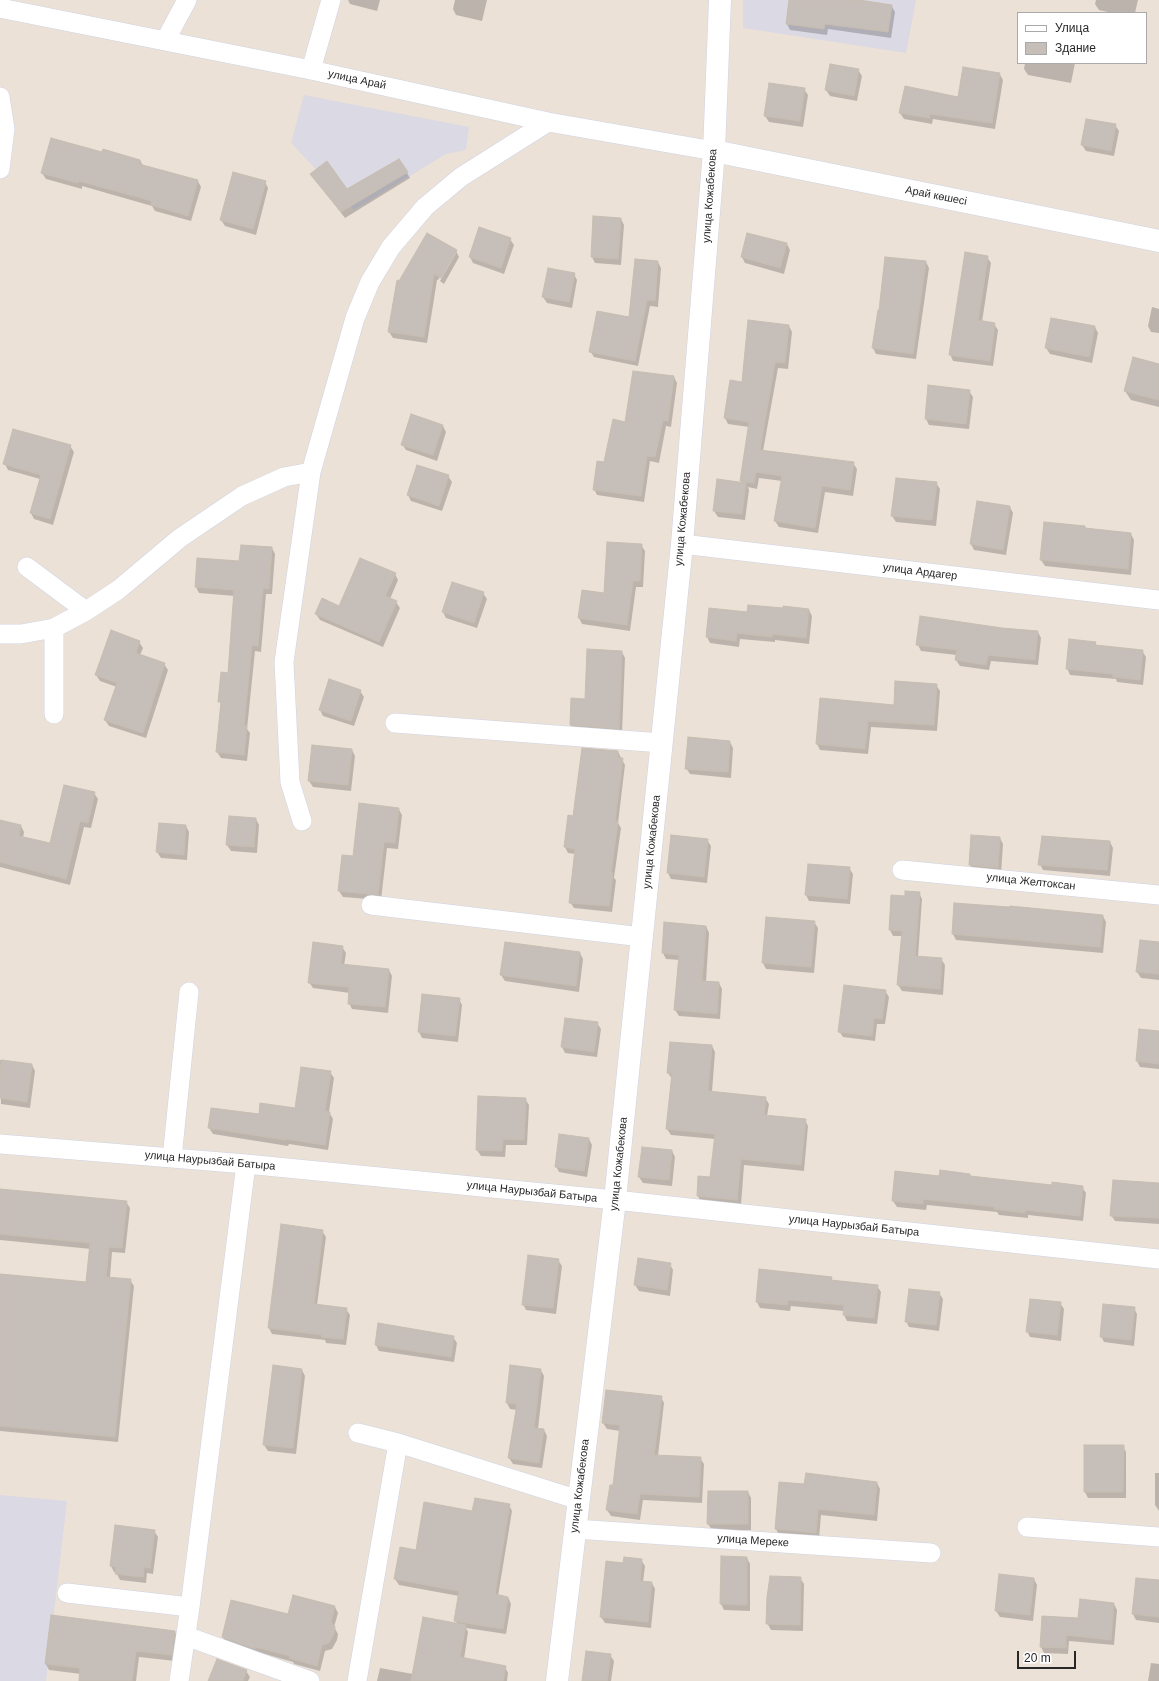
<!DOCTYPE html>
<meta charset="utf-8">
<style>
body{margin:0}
#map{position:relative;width:1159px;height:1681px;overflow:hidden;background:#ece1d7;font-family:Helvetica,sans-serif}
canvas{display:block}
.legend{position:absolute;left:1017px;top:12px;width:130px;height:52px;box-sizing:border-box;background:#fff;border:1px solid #a9a9a9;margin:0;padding:5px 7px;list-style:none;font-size:12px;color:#272727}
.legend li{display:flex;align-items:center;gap:8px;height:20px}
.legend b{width:20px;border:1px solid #a9a9a9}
.scale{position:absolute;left:1017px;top:1651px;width:59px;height:18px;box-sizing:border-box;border:2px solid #272727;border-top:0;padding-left:5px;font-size:12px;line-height:14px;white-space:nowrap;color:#272727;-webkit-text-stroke:3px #fff;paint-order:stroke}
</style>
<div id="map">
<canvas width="1159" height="1681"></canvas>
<ul class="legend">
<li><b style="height:5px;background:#fff"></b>Улица</li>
<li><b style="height:11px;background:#c6beb8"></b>Здание</li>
</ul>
<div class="scale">20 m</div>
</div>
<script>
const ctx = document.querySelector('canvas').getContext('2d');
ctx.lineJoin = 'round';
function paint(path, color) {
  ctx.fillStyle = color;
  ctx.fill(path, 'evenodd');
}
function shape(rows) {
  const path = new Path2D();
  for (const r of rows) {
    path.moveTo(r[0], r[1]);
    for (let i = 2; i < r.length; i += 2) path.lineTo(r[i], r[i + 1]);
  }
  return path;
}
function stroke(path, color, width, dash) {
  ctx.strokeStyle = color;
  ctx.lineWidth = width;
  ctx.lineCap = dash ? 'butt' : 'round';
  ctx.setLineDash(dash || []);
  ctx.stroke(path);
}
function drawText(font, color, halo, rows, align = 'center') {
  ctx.font = font + ' Helvetica,sans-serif';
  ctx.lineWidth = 3;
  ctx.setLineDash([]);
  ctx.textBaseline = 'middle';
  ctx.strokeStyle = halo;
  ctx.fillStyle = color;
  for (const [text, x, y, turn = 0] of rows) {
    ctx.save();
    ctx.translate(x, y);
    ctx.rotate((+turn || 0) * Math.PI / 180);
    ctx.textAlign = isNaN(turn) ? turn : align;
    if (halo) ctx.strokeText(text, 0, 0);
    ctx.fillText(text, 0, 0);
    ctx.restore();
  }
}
paint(shape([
 [743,0,916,0,906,53,743,28],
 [304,95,469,127,466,150,446,154,354,210,291,143],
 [0,1495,67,1501,46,1681,0,1681]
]), '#dbd9e3');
paint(shape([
 [348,0,380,0,377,11,350,4],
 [455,0,487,0,482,21,456,15,453,9],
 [790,0,852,0,891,5,895,12,891,38,828,29,827,35,790,30,787,24],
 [1096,0,1138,0,1135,13,1112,13,1099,10,1095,4],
 [1025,63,1075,63,1071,83,1028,75,1024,69],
 [858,70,862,76,857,101,830,96,826,90],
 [999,73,1003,80,995,129,933,119,932,124,904,119,900,113,959,98],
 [804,89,808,95,803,127,769,122,765,116],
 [1115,125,1119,131,1114,156,1086,151,1082,145],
 [103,153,140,160,143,166,198,181,201,187,191,221,155,211,152,206,82,186,82,189,46,179,42,173],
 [407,173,410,178,345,218,311,174,347,191],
 [265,182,268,188,256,235,225,226,221,220],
 [594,217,621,219,624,225,621,265,595,263,592,257],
 [479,228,510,239,514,245,504,274,473,263,470,257],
 [748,234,787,244,790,250,784,274,745,263,742,257],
 [456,251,459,257,444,284,440,281,456,253,454,253,438,280,437,280,427,343,393,338,389,332,400,282],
 [987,257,991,263,982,322,994,324,998,330,993,366,953,361,950,354],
 [658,262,661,268,658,307,650,306,638,366,594,357,590,351,630,319],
 [926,262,929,268,916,359,876,354,873,348],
 [574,274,577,280,572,308,547,303,543,297],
 [1152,307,1159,309,1159,333,1151,332,1148,326],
 [1052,319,1095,327,1098,333,1092,363,1050,354,1046,348],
 [789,326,792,332,788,369,778,368,763,451,853,463,857,469,853,496,825,492,818,533,779,527,775,521,782,481,759,478,757,489,748,487,749,490,745,520,718,517,714,511,743,483,741,481,749,427,728,424,725,418,742,383],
 [1159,365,1159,407,1131,400,1125,391],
 [633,372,674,377,677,383,671,427,666,426,659,463,650,461,644,502,597,495,594,489,605,463,626,423],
 [969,391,973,397,969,429,929,425,926,419],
 [443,426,446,432,437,461,406,450,402,444],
 [70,446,74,452,53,525,34,519,31,513,40,479,8,470,5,464],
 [448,476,452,482,442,511,411,501,408,495],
 [936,483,940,489,936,526,896,522,892,516],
 [1010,507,1013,513,1006,555,974,550,971,544],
 [1085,527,1086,529,1131,534,1134,540,1131,575,1045,566,1041,560],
 [641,545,645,551,643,587,636,587,630,631,582,624,579,618,583,591,605,594],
 [272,548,275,554,272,594,266,594,261,652,255,651,247,729,250,733,247,761,221,758,217,752,222,705,219,701,229,674,235,596,199,593,196,587,240,562],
 [395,574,398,580,390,599,396,602,400,608,383,647,320,620,316,614,340,607],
 [483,593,487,599,477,628,446,618,443,612],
 [710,609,748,613,783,610,809,610,812,616,809,644,775,640,775,642,740,639,739,647,710,643,707,637],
 [1002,629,1038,632,1041,638,1038,665,991,661,989,670,960,666,956,660,957,655,921,651,918,645],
 [139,642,143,648,140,655,164,664,168,670,146,738,109,726,105,720,117,687,100,681,96,675],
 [1095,643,1097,646,1142,651,1146,657,1143,685,1117,682,1116,679,1070,675,1067,668],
 [622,652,625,658,622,734,574,731,571,725,586,700],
 [936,685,940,691,937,731,871,727,868,754,820,750,817,744,821,699,895,706],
 [360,691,364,697,354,726,323,716,320,710],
 [730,742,733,748,731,778,690,774,686,768],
 [352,750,355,756,351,791,313,787,309,781],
 [618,752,625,765,618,823,621,828,614,878,616,880,612,912,574,908,570,902,575,854,568,853,565,847,569,816,574,817],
 [94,793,98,799,91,828,84,827,70,885,0,867,0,821,21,826,24,832,23,838,51,844],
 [398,808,402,815,398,849,387,848,381,900,343,897,339,891,354,857],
 [256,819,259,825,257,853,231,851,227,845],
 [186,826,189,832,187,860,161,858,157,852],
 [972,836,1000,838,1003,844,1001,874,974,871,970,865],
 [707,840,711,846,707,883,671,879,668,873],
 [1110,842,1113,848,1110,876,1043,870,1040,864],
 [849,868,853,874,850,904,809,901,806,895],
 [919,893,922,899,918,957,941,959,945,965,943,995,902,991,898,985,902,936,893,936,890,930,906,897],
 [1103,916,1106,922,1103,953,956,940,953,934],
 [814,922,818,928,814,973,766,969,763,963],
 [706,926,709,933,706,982,719,983,722,989,720,1019,679,1016,675,1010,680,960,666,959,663,953],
 [506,943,580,953,583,959,579,992,505,981,501,975],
 [1159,943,1159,980,1141,978,1137,972],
 [342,947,346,953,344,966,389,970,392,976,388,1013,352,1009,349,1003,350,993,313,988,309,982],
 [885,991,889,997,885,1024,877,1024,875,1041,843,1037,839,1031],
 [459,999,462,1005,458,1042,422,1038,419,1032],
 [597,1023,601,1029,597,1057,565,1053,562,1047],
 [1140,1030,1159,1032,1159,1069,1140,1067,1137,1061],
 [712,1046,715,1052,712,1092,765,1098,769,1104,767,1116,805,1120,808,1126,804,1171,744,1165,741,1205,701,1202,698,1196,711,1178,715,1139,671,1135,667,1129,672,1079,668,1073],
 [0,1060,32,1065,35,1071,30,1108,1,1104],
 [330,1072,334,1078,329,1112,333,1119,328,1150,289,1144,288,1146,213,1134,209,1128,260,1115,295,1109],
 [525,1099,529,1105,527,1145,506,1145,505,1157,481,1156,477,1150],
 [589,1139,592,1145,587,1177,559,1172,556,1166],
 [672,1151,675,1157,672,1186,643,1183,639,1177],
 [970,1175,971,1177,1053,1186,1082,1187,1086,1193,1083,1221,1028,1215,1028,1218,999,1215,997,1212,927,1205,926,1210,897,1207,893,1201,940,1177],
 [1159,1184,1159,1224,1115,1221,1111,1215],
 [0,1190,126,1202,130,1208,125,1253,112,1252,110,1278,130,1280,134,1286,118,1442,0,1431,0,1275,87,1283,91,1249,0,1240],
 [322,1231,326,1237,317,1305,346,1309,350,1315,346,1345,326,1343,325,1340,272,1334,269,1328],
 [639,1259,670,1264,673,1270,670,1296,639,1291,635,1285],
 [558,1260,562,1266,556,1314,526,1310,523,1304],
 [831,1278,834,1282,877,1286,881,1292,877,1324,847,1321,844,1315,844,1311,791,1306,790,1311,760,1308,757,1302],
 [939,1293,943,1299,939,1331,909,1327,906,1321],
 [1060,1303,1064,1309,1061,1341,1030,1337,1027,1331],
 [1134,1308,1137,1314,1134,1346,1104,1342,1101,1336],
 [453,1337,457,1343,454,1362,379,1351,376,1345],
 [540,1369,544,1376,538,1429,544,1430,547,1436,542,1468,513,1464,509,1458,517,1410,510,1409,507,1403],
 [302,1370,305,1376,296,1454,268,1451,264,1445],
 [661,1397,664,1403,658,1456,700,1458,704,1464,702,1503,643,1500,640,1520,611,1516,607,1510,611,1486,613,1487,620,1431,607,1429,603,1423],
 [1085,1446,1123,1446,1126,1452,1126,1498,1088,1498,1085,1492],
 [1155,1473,1159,1473,1159,1511,1155,1505],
 [877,1483,880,1489,877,1521,821,1515,819,1539,779,1535,776,1529,805,1485],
 [709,1492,748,1492,751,1498,751,1530,712,1530,708,1524],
 [509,1505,512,1511,498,1596,508,1597,511,1604,506,1634,466,1628,468,1632,464,1659,505,1667,508,1673,507,1681,377,1681,380,1668,413,1674,458,1625,455,1620,459,1596,399,1585,395,1579,416,1551,473,1512],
 [154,1531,158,1537,153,1574,147,1573,146,1583,120,1580,116,1572,114,1572,111,1566],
 [722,1557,747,1558,750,1564,750,1611,724,1610,721,1604],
 [641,1560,645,1566,643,1582,652,1583,655,1589,651,1628,605,1623,601,1617,624,1564],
 [800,1578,804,1584,803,1631,771,1630,767,1623],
 [1034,1579,1037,1585,1033,1621,1000,1617,996,1611],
 [1137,1579,1159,1581,1159,1623,1136,1620,1133,1614],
 [1114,1604,1117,1610,1114,1645,1069,1641,1068,1654,1044,1653,1041,1647,1079,1619],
 [335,1607,338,1613,334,1627,338,1634,337,1640,332,1649,325,1651,320,1671,294,1664,293,1662,226,1643,223,1637,288,1616],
 [175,1632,178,1638,175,1661,139,1657,136,1681,80,1681,81,1674,49,1670,46,1664],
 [610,1655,614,1661,611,1681,583,1681],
 [1151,1663,1159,1664,1159,1681,1148,1681],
 [246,1671,250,1677,248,1681,209,1681]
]), '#0003');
const building = shape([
 [789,0,859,0,892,5,888,32,825,24,824,29,786,24,789,0],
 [830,64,859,69,854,96,825,90,830,64],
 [963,67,1000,73,992,123,930,114,929,118,899,113,905,86,958,97,963,67],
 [769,83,805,88,800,121,764,116,769,83],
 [1086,119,1116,124,1111,151,1081,145,1086,119],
 [51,138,102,152,103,149,140,160,139,164,198,180,188,216,151,205,152,201,79,181,78,183,41,173,51,138],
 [399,159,408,172,341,212,310,174,327,161,347,189,399,159],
 [233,172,266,181,253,229,220,220,233,172],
 [593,216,621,218,618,259,591,257,593,216],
 [479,227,511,238,501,268,469,257,479,227],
 [427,233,457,250,441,278,434,274,424,337,388,332,397,280,399,281,427,233],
 [747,233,787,243,780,268,741,257,747,233],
 [965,252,988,256,978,320,995,323,990,361,949,355,965,252],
 [885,257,926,261,913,354,872,348,878,310,879,310,885,257],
 [635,259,658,261,655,301,647,300,635,361,589,352,597,311,629,317,635,259],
 [548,268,575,273,569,302,542,297,548,268],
 [1051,318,1095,326,1089,357,1045,348,1051,318],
 [748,320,789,325,785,363,775,362,760,450,854,462,850,490,822,486,815,528,774,521,782,476,756,472,754,483,740,481,749,422,724,418,730,380,742,382,748,320],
 [1133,357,1159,364,1159,400,1124,391,1133,357],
 [633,371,674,376,668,421,663,420,655,457,647,456,641,496,593,490,597,461,604,462,613,419,625,422,633,371],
 [928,385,970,390,966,424,925,419,928,385],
 [411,414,443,425,433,455,401,445,411,414],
 [13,429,71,445,50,519,30,513,41,475,3,464,13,429],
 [417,465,449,475,439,506,407,495,417,465],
 [896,478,937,482,932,520,891,516,896,478],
 [717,479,746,483,742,514,713,511,717,479],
 [977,501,1010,506,1003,550,970,544,977,501],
 [1044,522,1085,526,1085,528,1131,533,1128,569,1040,560,1044,522],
 [607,542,642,544,640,581,633,581,627,625,578,618,582,590,604,593,607,542],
 [241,545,272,547,269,589,263,588,258,646,252,645,244,725,247,726,244,755,216,752,221,702,218,702,221,672,228,673,234,590,195,587,197,558,239,561,241,545],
 [360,558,396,573,385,596,397,601,379,642,315,614,322,598,339,606,360,558],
 [452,582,484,592,474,623,442,612,452,582],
 [748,605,783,608,783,606,809,609,806,638,772,634,772,637,737,633,736,641,706,637,709,608,747,612,748,605],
 [920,616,1002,628,1038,631,1035,660,988,655,986,665,955,660,957,650,916,645,920,616],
 [111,630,140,641,136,653,165,663,143,733,104,720,117,683,95,675,111,630],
 [1069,639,1096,642,1095,645,1143,650,1140,680,1113,677,1113,674,1066,669,1069,639],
 [587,649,622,651,619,729,570,725,571,698,585,699,587,649],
 [329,679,361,690,351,721,319,710,329,679],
 [895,681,937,684,934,725,868,721,865,749,816,744,820,698,894,705,895,681],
 [688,737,730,741,728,772,685,769,688,737],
 [312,745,352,749,348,785,308,781,312,745],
 [582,748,618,751,618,758,623,758,615,821,618,821,611,873,613,873,609,906,569,903,575,849,564,847,568,815,573,816,582,748],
 [64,785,95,792,88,823,80,821,66,879,0,862,0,820,21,825,19,836,50,843,64,785],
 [359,803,399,808,395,843,384,842,378,895,338,891,342,855,353,856,359,803],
 [229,816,256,818,254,847,226,845,229,816],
 [159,823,186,825,184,855,156,852,159,823],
 [671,835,708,839,704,877,667,873,671,835],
 [971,835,1000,837,998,868,969,865,971,835],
 [1042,836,1110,841,1107,870,1038,865,1042,836],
 [808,864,850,867,847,899,805,895,808,864],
 [905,891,920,892,915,956,942,958,940,989,897,985,902,931,889,930,891,895,905,896,905,891],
 [954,903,1009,907,1010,906,1103,915,1100,947,952,934,954,903],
 [766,917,815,921,811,967,762,963,766,917],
 [664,922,706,926,702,981,719,982,717,1014,674,1010,679,955,662,953,664,922],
 [1140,940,1159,942,1159,974,1136,972,1140,940],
 [313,942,343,946,341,964,389,969,385,1007,348,1004,349,987,308,983,313,942],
 [505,942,580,952,576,986,500,975,505,942],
 [844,985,886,990,882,1019,874,1018,872,1036,838,1032,844,985],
 [422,994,460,998,455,1036,418,1032,422,994],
 [565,1018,598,1022,594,1052,561,1047,565,1018],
 [1139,1029,1159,1031,1159,1064,1136,1061,1139,1029],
 [670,1042,712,1045,708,1091,766,1097,764,1115,806,1119,801,1165,741,1159,737,1200,697,1196,698,1176,710,1177,715,1134,666,1129,672,1073,667,1073,670,1042],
 [2,1060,32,1064,27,1102,0,1098,0,1074,2,1060],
 [301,1067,331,1071,325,1111,330,1112,325,1145,286,1139,285,1140,208,1128,211,1108,259,1114,260,1103,295,1108,301,1067],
 [478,1096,526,1098,524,1140,503,1139,502,1151,476,1150,478,1096],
 [559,1134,589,1138,584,1171,555,1167,559,1134],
 [642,1147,672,1150,669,1180,638,1177,642,1147],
 [940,1170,970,1174,970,1176,1052,1185,1052,1182,1083,1186,1080,1216,1025,1210,1025,1213,994,1209,995,1207,923,1199,923,1204,892,1201,895,1171,939,1176,940,1170],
 [1113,1180,1159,1183,1159,1218,1110,1216,1113,1180],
 [0,1189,127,1201,122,1248,109,1247,106,1277,131,1279,115,1437,0,1426,0,1274,86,1282,90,1243,0,1234,0,1189],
 [281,1224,323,1230,314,1304,347,1308,343,1339,322,1337,322,1335,268,1328,281,1224],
 [528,1255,559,1259,553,1308,522,1305,528,1255],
 [638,1258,671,1263,667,1290,634,1285,638,1258],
 [759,1269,832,1277,831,1280,878,1285,874,1318,843,1315,844,1305,788,1300,787,1305,756,1302,759,1269],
 [909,1289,940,1292,936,1325,905,1322,909,1289],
 [1030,1299,1061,1302,1057,1335,1026,1332,1030,1299],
 [1103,1304,1135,1307,1131,1340,1100,1337,1103,1304],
 [378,1323,454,1336,451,1357,375,1345,378,1323],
 [273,1365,302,1369,293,1448,263,1445,273,1365],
 [510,1365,541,1369,534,1428,544,1429,539,1463,508,1458,517,1404,506,1403,510,1365],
 [606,1390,662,1396,654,1455,701,1457,699,1497,640,1494,637,1514,606,1510,610,1485,613,1485,620,1425,602,1423,606,1390],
 [1084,1445,1124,1445,1123,1492,1084,1492,1084,1445],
 [806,1473,877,1482,874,1515,818,1509,816,1533,775,1529,779,1482,804,1484,806,1473],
 [708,1491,748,1491,748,1524,707,1524,708,1491],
 [475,1498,510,1504,495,1594,508,1597,503,1629,454,1621,459,1591,394,1579,400,1547,416,1550,424,1502,472,1511,475,1498],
 [115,1525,155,1530,150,1568,144,1567,143,1577,115,1574,116,1567,110,1566,115,1525],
 [721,1556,747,1557,747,1605,720,1604,721,1556],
 [624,1557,642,1559,640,1581,652,1582,648,1622,600,1617,606,1561,623,1563,624,1557],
 [999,1574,1034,1578,1030,1615,995,1611,999,1574],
 [770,1576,801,1577,800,1625,766,1624,767,1597,770,1576],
 [1136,1578,1159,1580,1159,1617,1132,1614,1136,1578],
 [293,1595,335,1606,331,1622,335,1627,334,1634,329,1643,322,1645,317,1666,289,1658,290,1656,255,1647,255,1649,222,1637,231,1600,288,1614,293,1595],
 [1080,1599,1114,1603,1111,1640,1066,1635,1066,1648,1040,1647,1042,1616,1078,1618,1080,1599],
 [51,1615,175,1631,172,1655,136,1651,132,1681,79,1681,80,1668,45,1664,51,1615],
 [423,1617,466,1625,460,1657,506,1666,503,1681,411,1681,423,1617],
 [586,1651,611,1654,607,1681,582,1681,586,1651],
 [217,1659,247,1670,243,1681,208,1681,217,1659]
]);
paint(building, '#c6beb8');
stroke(building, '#c7bdb1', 1);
const minor = shape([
 [0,8,311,70,548,122,714,151],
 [165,41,187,0],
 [311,70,331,0],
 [0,97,5,129,0,169],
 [682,544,1159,600],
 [27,567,86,611],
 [54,628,54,714],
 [0,634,21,634,54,628,86,611,118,590,180,538,242,496,284,477,311,472],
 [395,723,662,743],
 [302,821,290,782,284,662,311,472,355,318,370,282,391,247,425,207,461,177,548,122],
 [902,870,1159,895],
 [371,905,642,937],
 [0,1144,246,1164,615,1200,1159,1259],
 [172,1158,189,992],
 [358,1433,398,1443,579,1500],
 [1027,1527,1159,1537],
 [575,1529,931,1553],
 [67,1593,190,1607],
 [186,1636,310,1681],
 [179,1681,190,1607,246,1164],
 [357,1681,398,1443]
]);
const secondary = shape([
 [714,151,1159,241],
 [557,1681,615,1200,682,544,714,151,720,0]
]);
stroke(minor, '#cdd3e2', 20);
stroke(secondary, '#cdd3e2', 23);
stroke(minor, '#fff', 19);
stroke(secondary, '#fff', 22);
drawText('11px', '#272727', '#fff', [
 ["улица Арай",357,80,12],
 ["улица Кожабекова",710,196,-86],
 ["Арай көшесі",936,196,11],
 ["улица Кожабекова",683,519,-85],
 ["улица Ардагер",920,572,7],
 ["улица Кожабекова",652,842,-84],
 ["улица Желтоксан",1031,882,6],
 ["улица Наурызбай Батыра",210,1161,5],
 ["улица Кожабекова",619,1164,-84],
 ["улица Наурызбай Батыра",532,1192,6],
 ["улица Наурызбай Батыра",854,1226,6],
 ["улица Кожабекова",580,1486,-83],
 ["улица Мереке",753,1541,4]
]);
</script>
